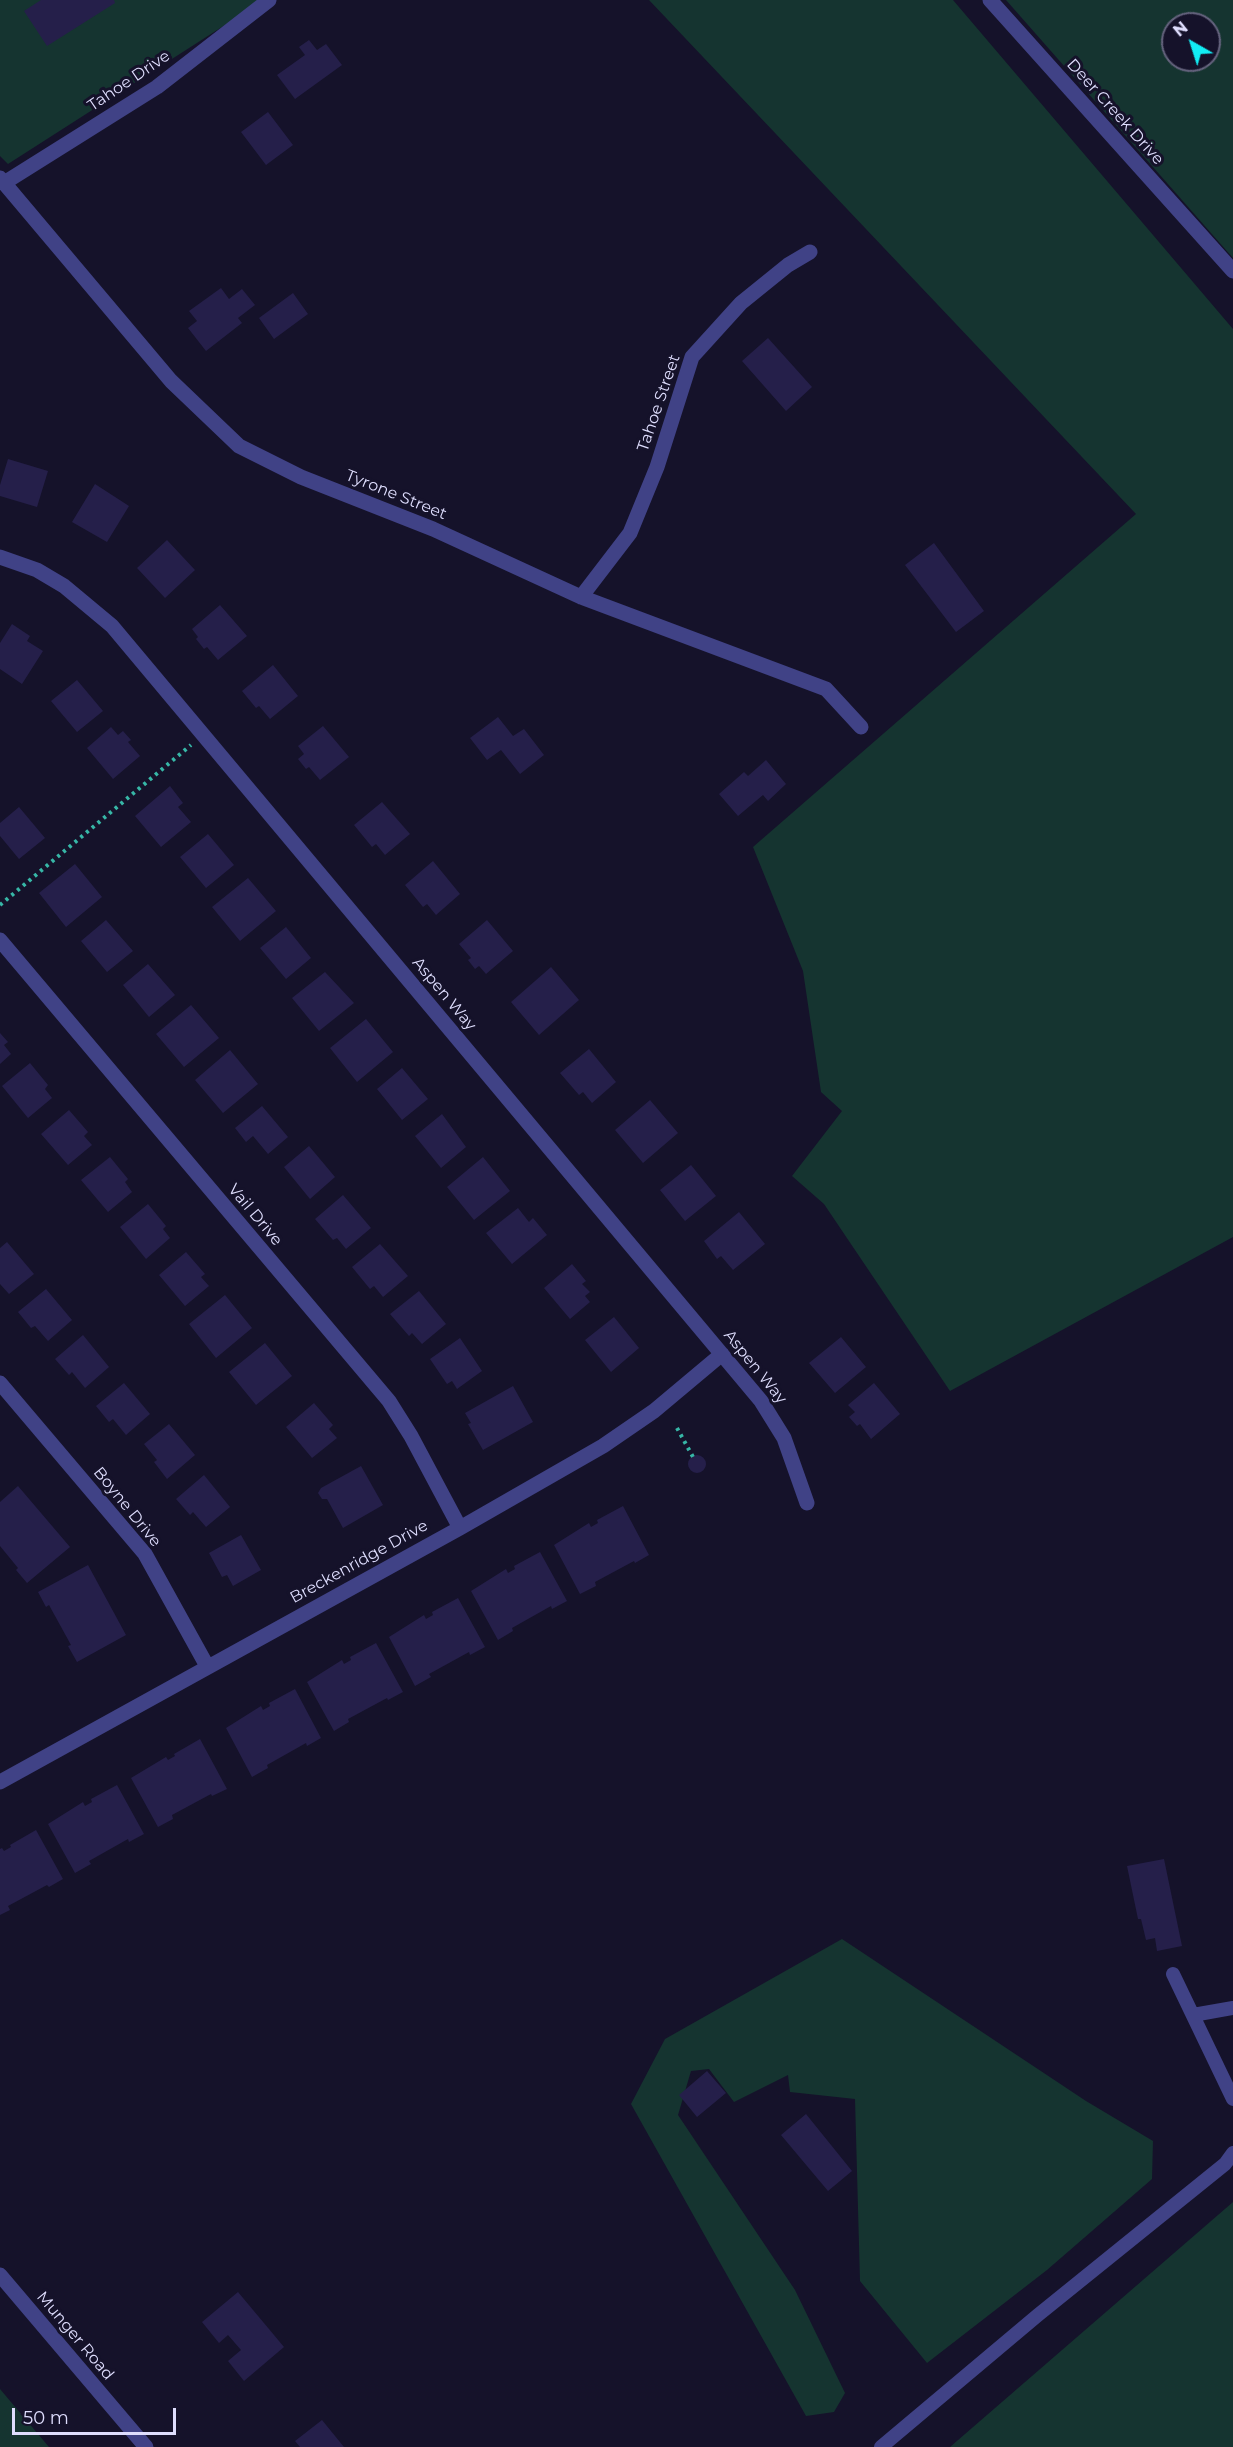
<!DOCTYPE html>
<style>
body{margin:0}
#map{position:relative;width:1233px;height:2447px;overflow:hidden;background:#15122a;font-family:Montserrat,sans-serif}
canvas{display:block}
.north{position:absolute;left:1161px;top:12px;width:60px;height:60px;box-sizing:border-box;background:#15122a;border:2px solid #65637e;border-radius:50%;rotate:321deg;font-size:16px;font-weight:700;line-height:24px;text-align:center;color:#deddfd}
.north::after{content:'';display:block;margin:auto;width:21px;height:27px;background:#12edf4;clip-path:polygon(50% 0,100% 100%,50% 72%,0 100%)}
.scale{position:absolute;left:12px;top:2408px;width:164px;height:27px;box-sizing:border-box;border:3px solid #deddfd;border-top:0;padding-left:8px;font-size:18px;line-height:21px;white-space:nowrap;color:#deddfd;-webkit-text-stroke:4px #15122a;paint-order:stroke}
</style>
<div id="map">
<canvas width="1233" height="2447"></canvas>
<div class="north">N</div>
<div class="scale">50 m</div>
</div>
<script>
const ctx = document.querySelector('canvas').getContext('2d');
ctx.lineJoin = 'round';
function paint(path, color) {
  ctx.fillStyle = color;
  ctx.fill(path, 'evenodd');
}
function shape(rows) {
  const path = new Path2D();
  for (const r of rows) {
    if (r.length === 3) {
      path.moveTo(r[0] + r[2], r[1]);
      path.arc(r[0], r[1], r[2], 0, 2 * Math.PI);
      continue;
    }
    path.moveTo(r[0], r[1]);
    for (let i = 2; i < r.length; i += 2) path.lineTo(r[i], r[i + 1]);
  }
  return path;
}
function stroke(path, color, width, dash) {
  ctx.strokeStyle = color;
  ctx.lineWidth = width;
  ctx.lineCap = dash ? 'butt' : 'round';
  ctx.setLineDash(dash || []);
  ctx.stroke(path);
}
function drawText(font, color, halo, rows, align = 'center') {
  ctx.font = font + ' Montserrat,sans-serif';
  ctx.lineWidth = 6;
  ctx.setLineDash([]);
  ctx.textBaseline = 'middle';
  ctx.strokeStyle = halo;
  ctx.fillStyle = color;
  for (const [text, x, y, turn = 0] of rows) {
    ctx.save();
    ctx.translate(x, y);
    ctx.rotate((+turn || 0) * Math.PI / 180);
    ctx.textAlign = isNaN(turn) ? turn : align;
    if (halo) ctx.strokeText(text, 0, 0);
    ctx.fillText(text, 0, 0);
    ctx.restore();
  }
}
paint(shape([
 [0,0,264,0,8,164,0,156],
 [649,0,953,0,1233,329,1233,1237,950,1391,824,1204,792,1176,842,1111,821,1092,803,971,753,847,1136,514],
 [1006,0,1233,0,1233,258],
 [1173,24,1209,24,1209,60,1173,60],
 [842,1939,1086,2101,1153,2141,1152,2179,1047,2270,927,2363,860,2281,855,2099,790,2092,788,2075,734,2102,709,2069,691,2071,678,2115,795,2290,845,2393,834,2412,806,2416,631,2104,665,2039],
 [1233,2202,1233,2447,950,2447],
 [0,2389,49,2447,0,2447]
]), '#153430');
paint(shape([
 [41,0,114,0,115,3,47,46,24,11],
 [309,40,317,50,326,44,342,65,295,99,277,75,305,55,299,47],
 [268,112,293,145,266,165,241,132],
 [221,288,229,299,242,289,255,305,238,318,242,323,206,351,188,328,197,321,189,311],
 [293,293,308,314,274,339,259,318],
 [768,338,812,387,786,411,742,361],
 [8,459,48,471,37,507,0,496,0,485],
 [95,484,129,506,107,542,72,522],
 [167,540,195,570,165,598,137,568],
 [934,543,984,611,956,632,905,565],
 [220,605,247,636,218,660,207,647,204,649,196,639,198,637,192,629],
 [12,624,30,636,27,641,43,651,22,684,0,669,0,643],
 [273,665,298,696,270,719,259,706,256,708,242,691],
 [77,680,103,711,77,732,51,701],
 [498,717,513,736,524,729,544,755,520,774,501,750,487,760,470,738],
 [323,726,349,757,320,780,309,767,306,769,298,759,304,754,298,746],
 [111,727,118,735,123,731,131,740,128,742,140,756,113,779,87,748],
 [766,760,786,784,768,801,763,795,738,816,719,794,744,772,748,776],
 [170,786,183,803,178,807,191,822,161,847,135,816],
 [382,802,410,834,385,855,376,844,372,847,354,825],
 [19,807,45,838,19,859,0,836,0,823],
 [208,834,234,865,206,888,180,857],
 [433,861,460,894,436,915,427,904,423,907,405,885],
 [75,864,102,897,66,927,39,893],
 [248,878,276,911,240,941,212,907],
 [106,920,133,951,107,972,81,941],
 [487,920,513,951,486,974,479,966,475,969,468,960,471,958,459,944],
 [286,927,311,958,286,979,260,948],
 [148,964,175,995,149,1017,123,985],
 [551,967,579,1000,539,1035,511,1002],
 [325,972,354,1003,319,1031,292,998],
 [191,1005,219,1038,184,1067,156,1034],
 [366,1019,393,1052,357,1082,330,1048],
 [0,1033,8,1042,4,1045,11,1054,0,1064],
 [589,1049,616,1082,592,1103,583,1092,579,1095,560,1073],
 [230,1050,258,1084,223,1113,195,1080],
 [30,1063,48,1085,45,1089,52,1098,28,1118,2,1086],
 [402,1068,428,1099,402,1120,377,1089],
 [650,1100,678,1133,643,1163,615,1130],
 [262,1106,288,1137,268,1154,253,1136,246,1142,235,1128],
 [69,1110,88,1132,84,1136,92,1145,68,1165,41,1134],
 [442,1114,466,1147,441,1168,415,1136],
 [309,1146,335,1177,310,1199,284,1167],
 [110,1157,128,1179,125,1182,132,1192,108,1212,81,1180],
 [483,1157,510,1191,474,1220,447,1187],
 [691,1165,716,1196,685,1221,660,1190],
 [343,1195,371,1228,346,1249,337,1238,333,1240,315,1219],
 [148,1204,166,1226,163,1229,170,1238,146,1259,120,1227],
 [518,1208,529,1222,533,1218,547,1235,512,1264,486,1233],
 [739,1212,765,1244,733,1270,721,1256,717,1259,704,1241],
 [7,1242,34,1274,9,1294,0,1284,0,1248],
 [380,1244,408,1276,383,1297,374,1286,370,1289,352,1267],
 [186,1252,205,1274,201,1277,209,1286,185,1306,159,1275],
 [572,1264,586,1281,582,1284,590,1292,585,1296,590,1302,570,1319,544,1288],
 [46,1289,72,1320,48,1341,35,1326,31,1328,18,1312],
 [419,1291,446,1324,422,1344,412,1333,409,1336,390,1314],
 [225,1295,252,1328,216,1358,189,1324],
 [614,1317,639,1348,611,1372,585,1340],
 [83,1335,109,1367,85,1388,72,1372,69,1375,55,1359],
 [841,1337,866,1367,835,1393,809,1363],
 [460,1338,482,1371,457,1389,452,1381,447,1384,430,1359],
 [265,1343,292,1376,256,1405,229,1372],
 [124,1383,150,1414,126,1435,113,1419,109,1422,96,1406],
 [874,1383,900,1414,871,1439,860,1424,857,1426,849,1417,855,1412,848,1405],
 [513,1386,533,1422,483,1450,468,1424,471,1423,465,1413],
 [314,1403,333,1425,329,1429,337,1438,312,1458,286,1427],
 [169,1424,195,1455,167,1479,154,1462,157,1460,144,1444],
 [697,1464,9],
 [361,1466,383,1505,343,1528,327,1499,322,1499,318,1493,321,1488],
 [204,1475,230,1507,206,1527,193,1512,190,1515,176,1499],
 [18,1486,70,1547,27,1583,16,1570,18,1568,0,1546,0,1502],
 [623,1506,649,1555,635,1563,634,1561,595,1582,596,1586,580,1594,554,1545,589,1523,591,1527,598,1523,597,1520],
 [241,1535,261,1570,233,1586,227,1575,222,1577,209,1553],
 [540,1552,567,1601,552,1609,551,1606,512,1628,513,1631,498,1640,471,1591,506,1569,508,1573,515,1569,514,1566],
 [88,1565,126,1635,77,1662,68,1646,71,1645,49,1605,46,1607,38,1592],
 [458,1598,485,1647,470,1655,469,1652,429,1674,431,1677,415,1686,389,1637,424,1615,426,1619,433,1615,432,1612],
 [376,1643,403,1692,388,1700,387,1698,348,1719,349,1722,334,1731,307,1682,342,1660,344,1664,351,1660,350,1657],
 [295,1689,321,1738,307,1746,306,1743,267,1765,268,1768,252,1777,226,1728,261,1706,263,1710,270,1706,269,1703],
 [200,1739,227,1789,212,1796,211,1794,172,1815,173,1819,158,1827,131,1778,166,1757,168,1760,175,1756,174,1754],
 [117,1785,144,1834,129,1842,128,1839,89,1861,91,1864,75,1873,48,1824,83,1802,85,1806,92,1802,91,1799],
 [36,1830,63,1879,49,1887,47,1885,8,1906,10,1910,0,1915,0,1849,2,1848,4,1851,11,1847,10,1845],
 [1164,1859,1182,1946,1157,1951,1155,1938,1146,1940,1141,1919,1138,1919,1127,1866],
 [707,2071,726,2093,697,2117,679,2095],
 [806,2114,852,2171,828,2191,781,2135],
 [238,2292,284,2347,244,2381,228,2361,241,2350,228,2335,219,2343,202,2322],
 [322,2420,344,2447,300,2447,295,2441]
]), '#251f4a');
stroke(shape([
 [0,905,191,745],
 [677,1428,693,1457]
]), '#37b7a7', 4, [3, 4.5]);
stroke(shape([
 [1173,1974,1233,2099],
 [1193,2015,1233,2008],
 [881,2447,1038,2315,1225,2164,1233,2153]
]), '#404286', 14);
stroke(shape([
 [990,0,1233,271],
 [0,178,171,381,239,446,301,477,433,529,581,597,826,689,861,727],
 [4,183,157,87,269,0],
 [0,557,37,570,64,586,112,626,761,1401,784,1438,807,1503],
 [581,597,630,533,657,467,692,357,741,303,788,265,810,252],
 [0,940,389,1401,411,1436,460,1528],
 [0,1383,145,1554,207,1666],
 [0,1782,460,1528,603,1446,654,1411,722,1354],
 [0,2275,146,2447]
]), '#404286', 15);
drawText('16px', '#deddfd', '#15122a', [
 ["Tahoe Drive",129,81,-34],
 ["Deer Creek Drive",1115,112,48],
 ["Tahoe Street",659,403,-71],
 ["Tyrone Street",396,495,22],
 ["Aspen Way",444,994,50],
 ["Vail Drive",255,1215,50],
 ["Aspen Way",755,1367,51],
 ["Boyne Drive",127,1507,51],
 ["Breckenridge Drive",359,1562,-29],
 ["Munger Road",75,2336,50]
]);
</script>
